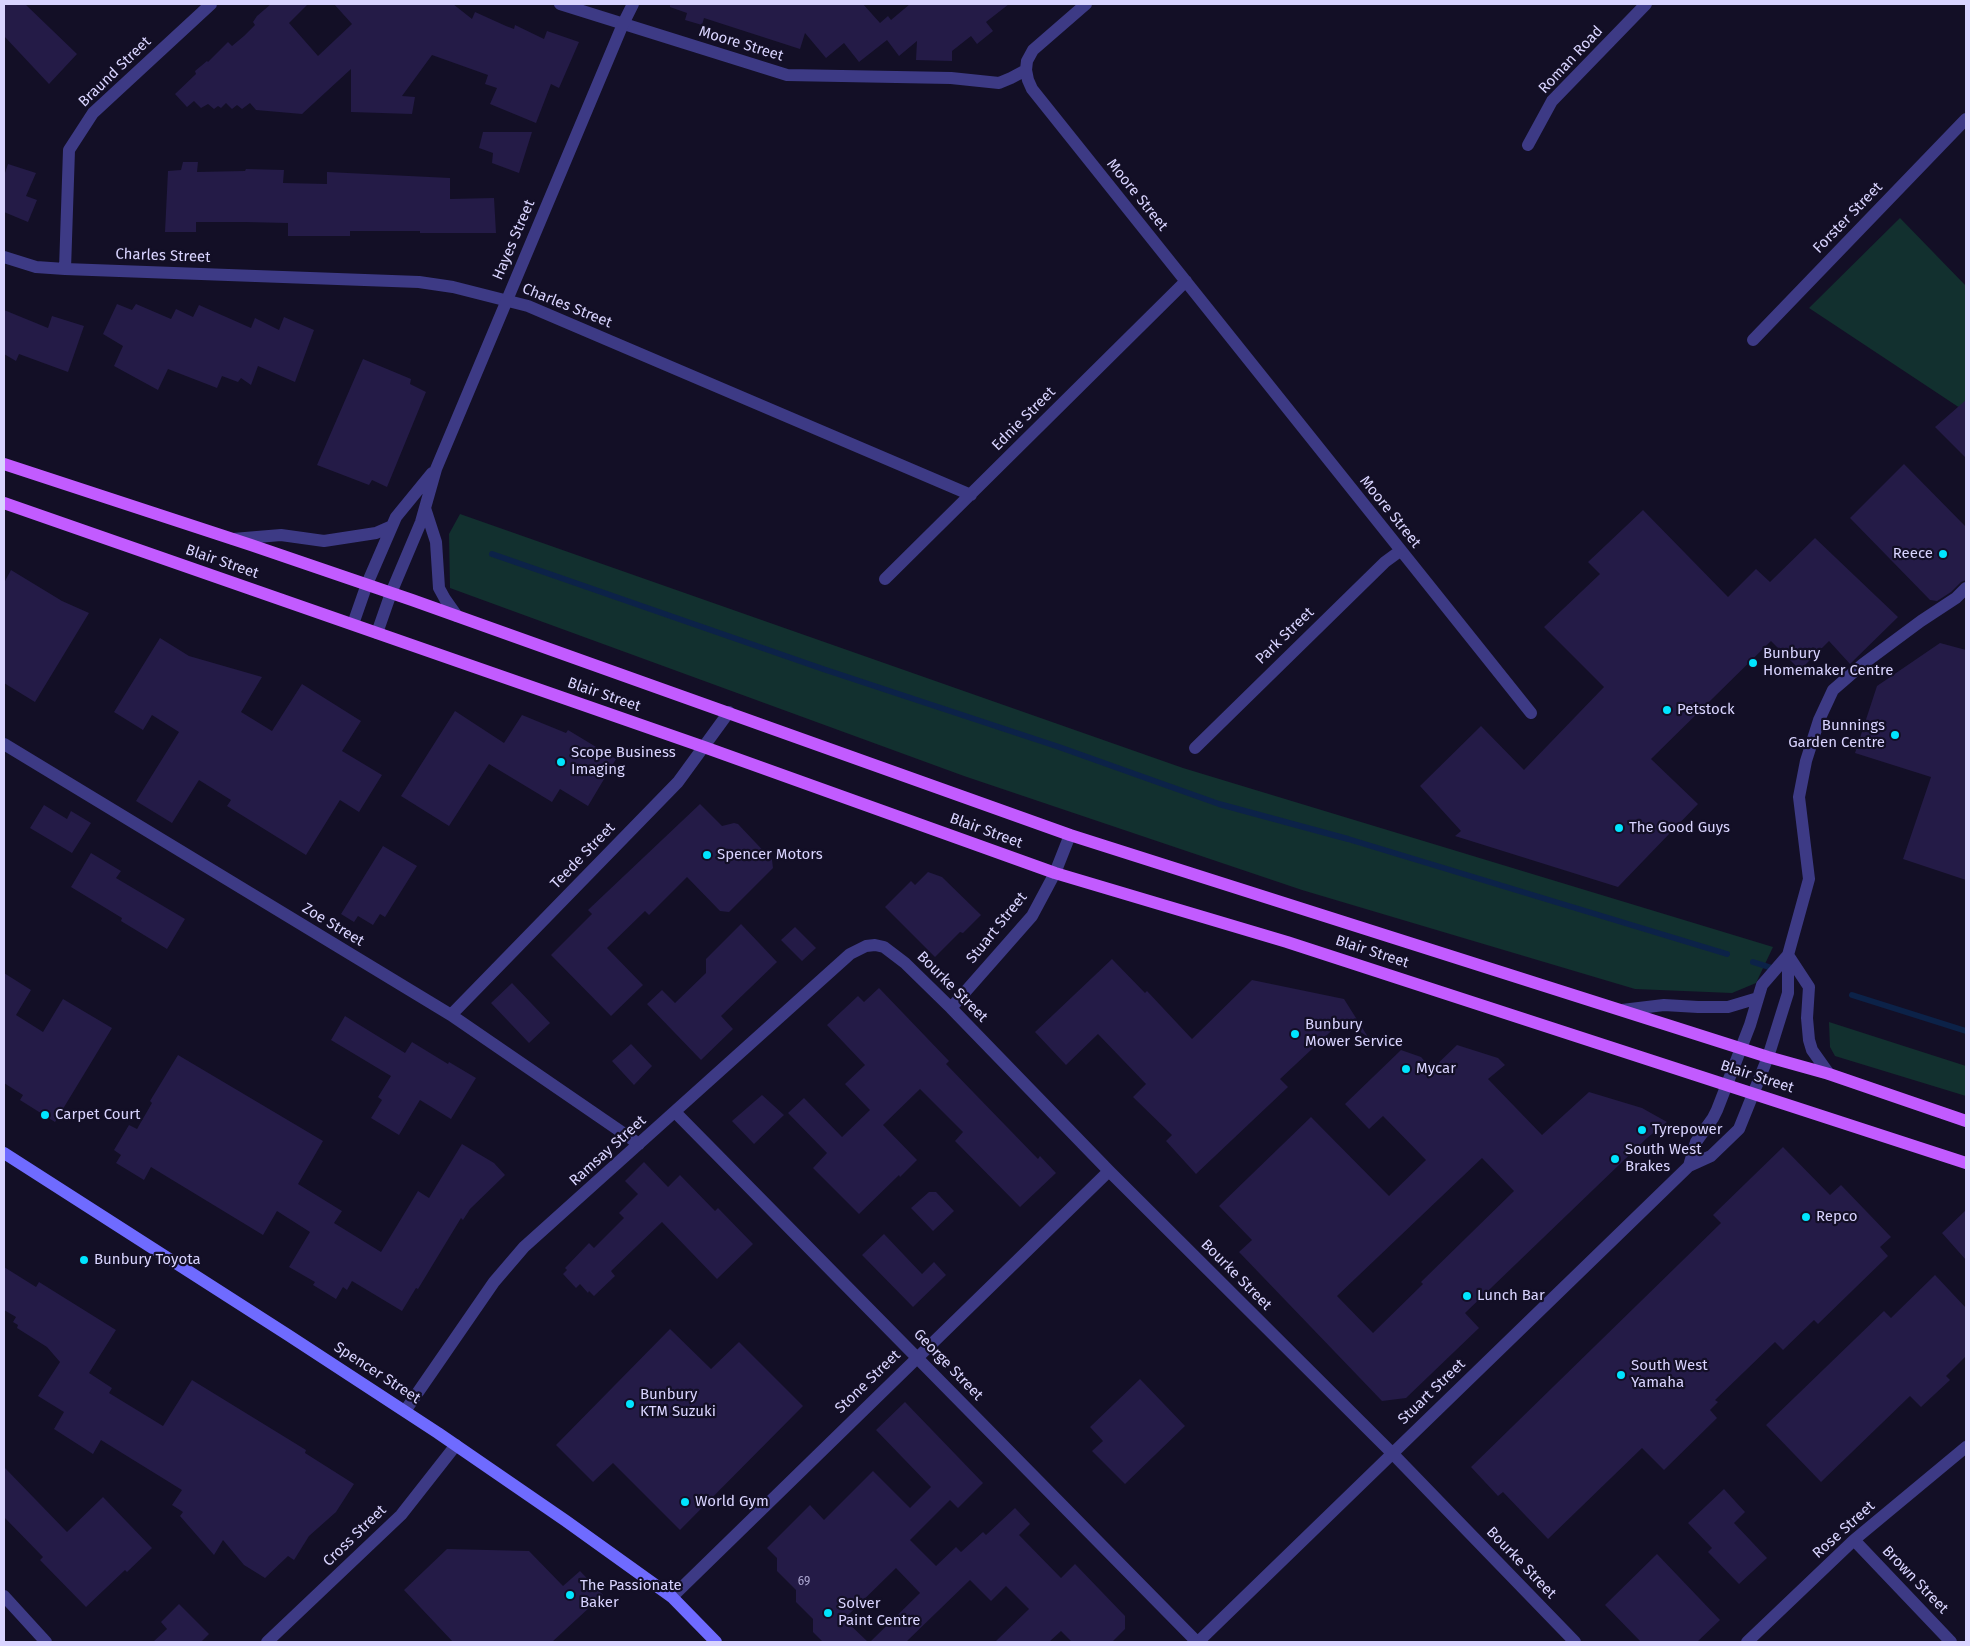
<!DOCTYPE html>
<style>
body{margin:0}
#map{position:relative;width:1970px;height:1646px;overflow:hidden;background:#130f26;font-family:"Fira Sans",sans-serif}
canvas{display:block}
.frame{position:absolute;inset:0;border:5px solid #d9d4ff;pointer-events:none}
</style>
<div id="map">
<canvas width="1970" height="1646"></canvas>
<div class="frame"></div>
</div>
<script>
const ctx = document.querySelector('canvas').getContext('2d');
ctx.lineJoin = 'round';
function paint(path, color) {
  ctx.fillStyle = color;
  ctx.fill(path, 'evenodd');
}
function shape(rows) {
  const path = new Path2D();
  for (const r of rows) {
    path.moveTo(r[0], r[1]);
    for (let i = 2; i < r.length; i += 2) path.lineTo(r[i], r[i + 1]);
  }
  return path;
}
function stroke(path, color, width, dash) {
  ctx.strokeStyle = color;
  ctx.lineWidth = width;
  ctx.lineCap = dash ? 'butt' : 'round';
  ctx.setLineDash(dash || []);
  ctx.stroke(path);
}
function drawText(font, color, halo, rows, align = 'center') {
  ctx.font = font + ' "Fira Sans",sans-serif';
  ctx.lineWidth = 4.5;
  ctx.setLineDash([]);
  ctx.textBaseline = 'middle';
  ctx.strokeStyle = halo;
  ctx.fillStyle = color;
  for (const [text, x, y, turn = 0] of rows) {
    ctx.save();
    ctx.translate(x, y);
    ctx.rotate((+turn || 0) * Math.PI / 180);
    ctx.textAlign = isNaN(turn) ? turn : align;
    if (halo) ctx.strokeText(text, 0, 0);
    ctx.fillText(text, 0, 0);
    ctx.restore();
  }
}
paint(shape([
 [1900,218,1966,286,1966,412,1809,308],
 [460,514,1183,768,1773,947,1756,983,1732,993,1635,989,1302,890,964,776,450,588,449,534],
 [1829,1022,1966,1066,1966,1096,1835,1056,1830,1047]
]), '#12302f');
stroke(shape([
 [492,554,823,669,1059,747,1219,804,1348,839,1727,954],
 [1753,962,1772,968],
 [1852,995,1966,1031]
]), '#0c2248', 6);
paint(shape([
 [4,4,25,4,77,54,49,84,4,36],
 [271,4,308,4,289,23,318,56,352,24,334,4,453,4,472,19,475,12,506,26,514,29,515,25,544,39,547,31,579,42,559,88,551,84,536,123,490,104,497,88,485,84,488,75,432,55,402,96,415,97,412,114,351,112,351,69,302,114,256,110,250,103,242,109,237,105,232,109,226,103,221,108,218,106,214,109,208,104,201,108,194,101,187,107,175,94,196,74,195,71,207,61,208,62,228,42,232,46,244,36,255,25,253,22,257,16],
 [670,4,863,4,880,23,888,16,891,20,910,4,1009,4,986,22,993,31,977,44,971,36,952,51,952,61,916,60,917,41,899,56,887,40,859,62,844,43,826,58,805,33,800,49,704,18,702,25,685,20,687,13,670,7],
 [483,132,532,132,519,173,492,163,493,153,479,148],
 [183,162,198,162,197,172,245,171,246,169,284,170,283,183,327,184,327,172,450,178,450,199,494,198,496,233,420,233,420,231,350,231,350,236,288,236,288,223,245,222,196,222,196,232,165,232,168,171,181,170],
 [8,164,36,173,26,196,37,200,28,222,4,212,4,176],
 [117,304,132,310,136,304,171,319,176,309,193,317,199,305,251,328,255,318,279,330,284,317,314,330,295,382,258,366,251,385,241,378,238,382,222,376,217,388,168,369,158,390,114,366,123,346,103,334],
 [4,310,48,328,52,316,84,326,68,372,19,354,16,361,4,354],
 [363,359,411,379,410,384,426,392,387,487,372,480,369,485,317,465],
 [1966,400,1966,458,1935,427],
 [1904,464,1966,527,1966,580,1961,582,1951,592,1937,601,1930,600,1850,518],
 [1643,510,1728,597,1756,569,1770,582,1815,538,1898,617,1850,664,1829,641,1800,670,1771,641,1651,759,1698,804,1618,887,1455,836,1461,831,1420,786,1481,726,1524,770,1604,687,1544,627,1600,574,1588,562],
 [11,570,62,601,89,613,35,702,4,683,4,583],
 [160,638,189,656,262,677,241,712,272,731,302,684,361,721,342,751,382,775,359,812,340,800,306,855,227,806,231,800,199,780,172,823,136,801,179,732,152,715,143,730,114,712],
 [1940,643,1966,650,1966,880,1903,859,1931,777,1855,753,1877,686],
 [455,711,504,743,522,715,566,733,568,730,616,759,588,806,560,789,552,802,489,764,449,826,401,796],
 [700,804,722,826,734,823,738,824,772,860,773,868,729,912,720,911,687,877,649,915,645,911,607,948,643,985,611,1016,551,955,592,914,588,910],
 [44,805,67,819,71,811,91,823,72,853,30,828],
 [383,846,417,866,385,917,380,914,373,925,358,916,354,922,341,914],
 [91,853,121,871,116,878,185,919,167,949,121,921,122,918,71,887],
 [928,872,942,877,981,915,963,933,960,932,935,957,885,907,911,881,915,885],
 [741,924,777,962,721,1016,733,1029,701,1060,647,1004,662,990,675,1003,706,973,706,959],
 [795,927,816,948,802,961,781,940],
 [1112,959,1145,993,1147,991,1192,1039,1252,980,1344,999,1368,1037,1343,1020,1280,1079,1288,1087,1196,1174,1166,1141,1172,1135,1133,1097,1146,1084,1098,1034,1066,1065,1035,1032],
 [4,973,31,990,16,1015,43,1032,63,999,112,1028,55,1122,20,1100,23,1095,4,1083],
 [512,983,550,1023,529,1043,491,1003],
 [879,988,949,1061,946,1064,974,1093,1038,1159,1040,1156,1056,1173,1020,1207,955,1141,963,1132,920,1089,883,1125,917,1160,900,1177,899,1175,859,1214,813,1168,827,1153,788,1113,804,1098,842,1137,870,1110,845,1084,865,1065,827,1025,858,996,864,1002],
 [345,1016,405,1053,412,1042,448,1064,449,1062,476,1078,451,1119,420,1100,399,1135,371,1118,382,1100,378,1097,391,1076,331,1040],
 [631,1044,652,1066,634,1085,612,1061],
 [1457,1045,1498,1058,1505,1065,1488,1079,1542,1135,1589,1092,1642,1108,1667,1122,1647,1138,1465,1313,1479,1328,1406,1398,1382,1401,1239,1252,1252,1240,1219,1206,1311,1117,1389,1196,1426,1160,1383,1116,1369,1129,1345,1104,1401,1050,1421,1057,1432,1069],
 [1482,1158,1514,1191,1421,1282,1423,1284,1373,1333,1337,1296],
 [178,1055,323,1141,298,1184,342,1211,334,1223,381,1252,418,1191,429,1198,462,1144,494,1163,505,1175,470,1209,463,1220,461,1218,418,1289,416,1288,402,1311,352,1281,347,1290,343,1287,336,1299,313,1285,315,1282,289,1267,310,1232,277,1211,263,1235,151,1167,144,1180,116,1163,121,1155,114,1150,129,1125,137,1129,152,1103,150,1101],
 [762,1095,784,1115,754,1144,732,1121],
 [1783,1147,1830,1195,1841,1185,1891,1237,1880,1247,1888,1256,1818,1324,1814,1320,1783,1350,1775,1342,1715,1400,1718,1402,1710,1410,1717,1418,1664,1470,1642,1448,1548,1539,1503,1492,1498,1496,1471,1467,1721,1223,1713,1215],
 [644,1162,668,1187,680,1175,715,1211,718,1208,753,1244,717,1279,662,1222,611,1271,615,1276,594,1296,589,1291,588,1293,580,1284,576,1288,563,1274,567,1270,565,1268,589,1243,594,1248,624,1218,619,1213,638,1194,625,1181],
 [929,1192,936,1192,954,1211,933,1231,911,1208],
 [1966,1210,1966,1260,1942,1233],
 [884,1234,922,1274,934,1262,946,1275,913,1307,862,1255],
 [4,1267,36,1287,39,1282,116,1330,89,1373,112,1388,109,1393,163,1426,192,1380,306,1450,305,1453,354,1484,336,1512,309,1536,294,1560,288,1556,265,1578,244,1565,223,1540,214,1555,180,1516,183,1512,172,1505,182,1490,101,1440,93,1454,54,1429,64,1412,38,1396,60,1362,47,1347,17,1328,18,1325,13,1322,16,1317,4,1310],
 [1935,1275,1966,1308,1966,1356,1946,1376,1950,1380,1921,1407,1910,1396,1821,1482,1766,1425,1884,1311,1891,1318],
 [670,1329,711,1369,739,1342,803,1406,680,1530,613,1463,593,1482,556,1445],
 [1140,1379,1185,1426,1125,1484,1092,1451,1103,1441,1090,1427],
 [905,1402,983,1483,958,1508,950,1500,910,1540,936,1566,956,1547,961,1552,983,1532,986,1535,1015,1508,1030,1524,1019,1535,1061,1578,1075,1564,1125,1616,1125,1629,1112,1642,1072,1642,1061,1631,1049,1642,995,1642,1029,1609,1006,1586,991,1601,970,1580,906,1642,870,1642,920,1593,896,1568,844,1619,868,1642,823,1642,813,1632,813,1619,796,1602,796,1590,777,1571,777,1558,767,1548,810,1505,824,1520,873,1471,910,1508,931,1487,876,1430],
 [4,1467,67,1532,103,1497,152,1548,127,1572,125,1570,86,1607,40,1560,43,1557,4,1517],
 [1724,1489,1745,1512,1734,1523,1767,1558,1739,1584,1708,1552,1712,1548,1688,1523],
 [447,1549,529,1551,563,1586,580,1571,603,1595,552,1642,453,1642,404,1590],
 [1657,1554,1720,1620,1697,1642,1641,1642,1605,1605],
 [179,1604,209,1634,201,1642,153,1642,167,1629,161,1622]
]), '#241b47');
stroke(shape([
 [560,4,787,75,951,78,999,83,1011,78,1026,70],
 [1086,4,1033,50,1027,61,1026,70,1028,80,1032,89,1531,713],
 [1528,145,1552,101,1646,4],
 [4,257,36,267,65,269,419,282,453,287,528,306,971,495],
 [65,269,69,150,93,113,211,4],
 [1753,340,1966,119],
 [885,579,1186,281],
 [4,744,451,1015,639,1144],
 [1195,748,1385,562,1400,551],
 [1788,955,1809,987,1807,1018,1809,1040,1812,1050,1829,1074],
 [951,1008,1032,916,1055,873,1070,835],
 [1622,1010,1664,1005,1698,1007,1728,1007,1758,998],
 [451,1015,678,782,729,712],
 [675,1112,1197,1642],
 [1689,1166,1696,1142,1713,1118,1717,1110,1750,1025,1762,985,1788,955],
 [405,1411,494,1282,524,1247,850,954,866,946,875,945,884,947,905,963,951,1008,1109,1171,1392,1453,1575,1642],
 [1854,1540,1951,1642],
 [4,1596,46,1642],
 [672,1597,1109,1171],
 [267,1642,401,1515,456,1445],
 [1198,1642,1689,1166,1711,1156,1739,1129,1768,1057,1788,993,1788,955,1809,879,1799,797,1806,761,1819,720,1833,690,1863,664,1921,621,1956,598,1966,588],
 [1747,1642,1854,1540,1966,1447]
]), '#3d3a85', 12);
stroke(shape([
 [425,508,436,542,439,588,445,599,457,616],
 [233,539,281,535,324,541,376,533,392,526],
 [353,624,367,584,396,517,432,473],
 [377,633,391,593,421,522,436,469,623,24,633,4]
]), '#3d3a85', 12);
stroke(shape([
 [4,1153,288,1335,438,1433,566,1521,672,1597,716,1642]
]), '#6f6bff', 12);
stroke(shape([
 [4,464,251,545,412,600,1070,835,1768,1057,1829,1074,1966,1121],
 [4,503,704,747,1055,873,1287,942,1966,1163]
]), '#c25bff', 12);
for (const [x, y, r, color] of [
 [1943,554,5,"#00e5ff"],
 [1753,663,5,"#00e5ff"],
 [1667,710,5,"#00e5ff"],
 [1895,735,5,"#00e5ff"],
 [561,762,5,"#00e5ff"],
 [1619,828,5,"#00e5ff"],
 [707,855,5,"#00e5ff"],
 [1295,1034,5,"#00e5ff"],
 [1406,1069,5,"#00e5ff"],
 [45,1115,5,"#00e5ff"],
 [1642,1130,5,"#00e5ff"],
 [1615,1159,5,"#00e5ff"],
 [1806,1217,5,"#00e5ff"],
 [84,1260,5,"#00e5ff"],
 [1467,1296,5,"#00e5ff"],
 [1621,1375,5,"#00e5ff"],
 [630,1404,5,"#00e5ff"],
 [685,1502,5,"#00e5ff"],
 [570,1595,5,"#00e5ff"],
 [828,1613,5,"#00e5ff"]
]) {
  const dot = new Path2D();
  dot.arc(x, y, r, 0, 2 * Math.PI);
  ctx.fillStyle = color;
  ctx.fill(dot);
  stroke(dot, '#130f26', 2);
}
drawText('12px', '#aca6d1', null, [
 ["69",804,1582]
]);
drawText('15px', '#d9d4ff', '#130f26', [
 ["Moore Street",741,44,17],
 ["Roman Road",1571,60,-47],
 ["Braund Street",115,72,-44],
 ["Moore Street",1137,195,51],
 ["Forster Street",1848,218,-46],
 ["Hayes Street",514,240,-67],
 ["Charles Street",163,256,2],
 ["Charles Street",567,306,22],
 ["Ednie Street",1024,419,-45],
 ["Moore Street",1390,512,51],
 ["Blair Street",222,562,19],
 ["Park Street",1285,636,-44],
 ["Blair Street",604,695,19],
 ["Blair Street",986,831,20],
 ["Teede Street",583,856,-46],
 ["Zoe Street",333,925,31],
 ["Stuart Street",997,928,-51],
 ["Blair Street",1372,952,18],
 ["Bourke Street",952,987,45],
 ["Blair Street",1757,1077,18],
 ["Ramsay Street",608,1151,-42],
 ["Bourke Street",1236,1275,45],
 ["George Street",948,1365,46],
 ["Spencer Street",377,1373,33],
 ["Stone Street",868,1382,-44],
 ["Stuart Street",1432,1392,-44],
 ["Rose Street",1844,1530,-42],
 ["Cross Street",355,1536,-44],
 ["Bourke Street",1521,1563,46],
 ["Brown Street",1915,1580,46]
]);
drawText('15px', '#d9d4ff', '#130f26', [
 ["Reece",1933,554,"right"],
 ["Bunbury",1763,654],
 ["Homemaker Centre",1763,671],
 ["Petstock",1677,710],
 ["Bunnings",1885,726,"right"],
 ["Garden Centre",1885,743,"right"],
 ["Scope Business",571,753],
 ["Imaging",571,770],
 ["The Good Guys",1629,828],
 ["Spencer Motors",717,855],
 ["Bunbury",1305,1025],
 ["Mower Service",1305,1042],
 ["Mycar",1416,1069],
 ["Carpet Court",55,1115],
 ["Tyrepower",1652,1130],
 ["South West",1625,1150],
 ["Brakes",1625,1167],
 ["Repco",1816,1217],
 ["Bunbury Toyota",94,1260],
 ["Lunch Bar",1477,1296],
 ["South West",1631,1366],
 ["Yamaha",1631,1383],
 ["Bunbury",640,1395],
 ["KTM Suzuki",640,1412],
 ["World Gym",695,1502],
 ["The Passionate",580,1586],
 ["Baker",580,1603],
 ["Solver",838,1604],
 ["Paint Centre",838,1621]
], 'left');
</script>
